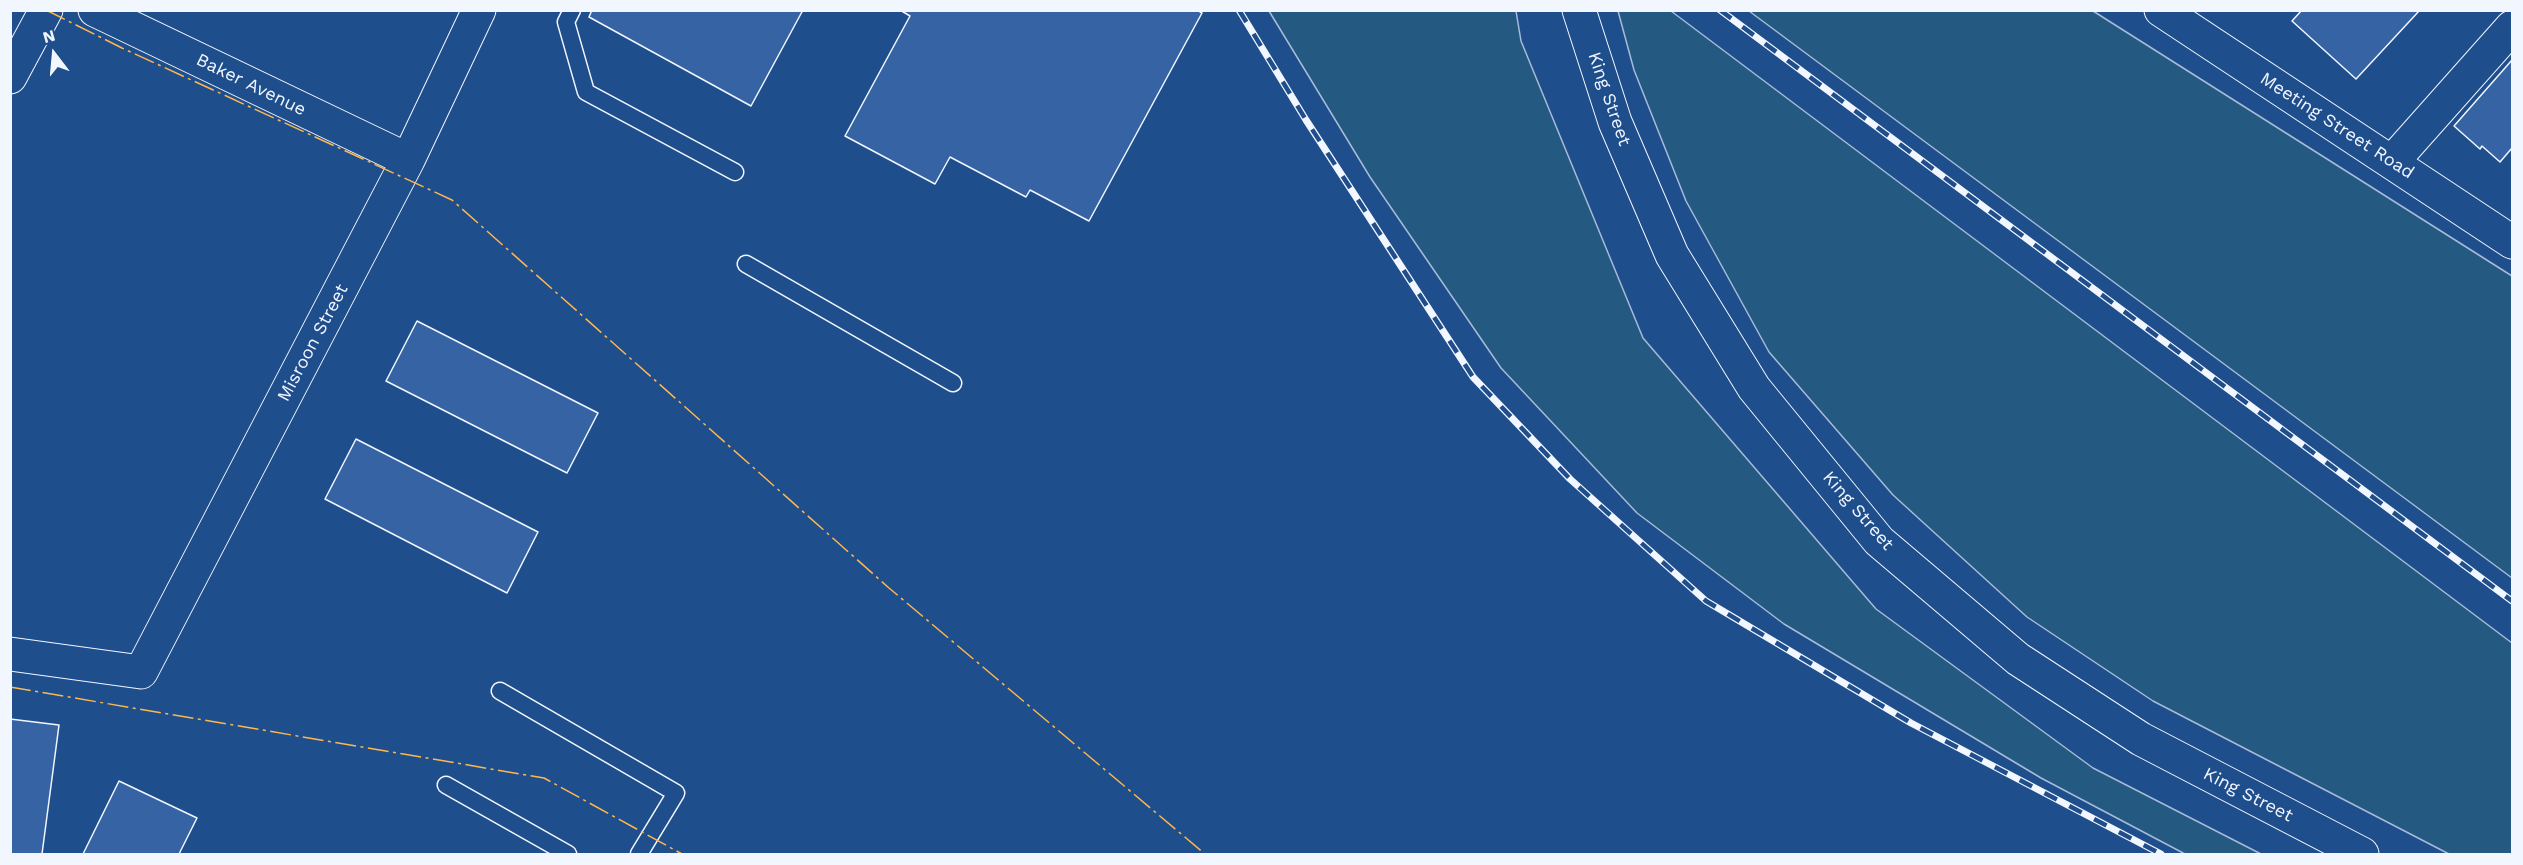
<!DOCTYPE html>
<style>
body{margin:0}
#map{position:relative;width:2523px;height:865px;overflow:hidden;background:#1f4e8c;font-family:"Work Sans",sans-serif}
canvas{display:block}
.frame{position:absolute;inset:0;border:12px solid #f2f6ff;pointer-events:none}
.north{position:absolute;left:24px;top:24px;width:60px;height:60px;-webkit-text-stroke:4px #1f4e8c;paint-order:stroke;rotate:344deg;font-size:16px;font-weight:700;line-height:24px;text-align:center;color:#f2f6ff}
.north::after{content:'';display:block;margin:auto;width:21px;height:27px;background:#f2f6ff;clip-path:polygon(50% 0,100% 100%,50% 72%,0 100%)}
</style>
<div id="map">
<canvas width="2523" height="865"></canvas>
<div class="frame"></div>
<div class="north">N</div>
</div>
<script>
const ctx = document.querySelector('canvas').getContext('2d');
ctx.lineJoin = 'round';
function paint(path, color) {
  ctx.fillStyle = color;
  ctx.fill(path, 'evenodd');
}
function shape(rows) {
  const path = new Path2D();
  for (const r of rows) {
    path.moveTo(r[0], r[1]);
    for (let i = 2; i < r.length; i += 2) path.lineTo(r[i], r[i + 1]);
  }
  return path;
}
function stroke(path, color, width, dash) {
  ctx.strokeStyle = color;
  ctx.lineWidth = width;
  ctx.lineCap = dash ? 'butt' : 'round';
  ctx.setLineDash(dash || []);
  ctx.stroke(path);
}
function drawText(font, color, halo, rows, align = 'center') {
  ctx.font = font + ' "Work Sans",sans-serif';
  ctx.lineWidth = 4.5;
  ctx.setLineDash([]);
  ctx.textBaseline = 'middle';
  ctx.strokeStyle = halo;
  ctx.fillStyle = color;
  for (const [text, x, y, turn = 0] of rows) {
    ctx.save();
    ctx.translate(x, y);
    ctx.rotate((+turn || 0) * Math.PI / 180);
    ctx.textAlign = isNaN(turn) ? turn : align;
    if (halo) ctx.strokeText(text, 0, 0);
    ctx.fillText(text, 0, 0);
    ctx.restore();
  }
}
const green = shape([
 [1269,11,1516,11,1521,41,1643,338,1876,609,2093,768,2261,854,2185,854,2041,778,1784,624,1637,513,1501,368,1370,177,1269,11],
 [1618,11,1671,11,2512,643,2512,854,2449,854,2153,701,2027,617,1893,495,1769,352,1686,201,1634,70,1618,11],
 [1749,11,2093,11,2512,276,2512,578,1749,11]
]);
paint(green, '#245a82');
stroke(green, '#a8bbd7', 1.5);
const building = shape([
 [592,10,803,10,751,106,589,17,592,10],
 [900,10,1197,10,1202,13,1089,221,1030,190,1026,197,950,157,935,184,845,136,910,16,900,10],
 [2302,10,2420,10,2356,79,2292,21,2302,10],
 [2512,60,2512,148,2500,162,2482,146,2480,149,2454,126,2512,60],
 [417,321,598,413,567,473,386,381,417,321],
 [356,439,538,532,507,593,325,499,356,439],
 [10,719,59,725,42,854,10,854,10,719],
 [119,781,197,818,179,854,83,854,119,781]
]);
paint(building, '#3563a3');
stroke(building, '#f2f6ff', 1.5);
const service = shape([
 [572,10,566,22,586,92,735,172],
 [746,264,953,383],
 [500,691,676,793,639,854],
 [446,785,568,854]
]);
const minor = shape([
 [95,10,408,160],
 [10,77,46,10],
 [2392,162,2512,27],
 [10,654,141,672,408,160,479,10]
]);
const tertiary = shape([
 [2161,10,2512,242]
]);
const primary = shape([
 [1579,10,1615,122,1672,255,1754,388,1879,541,2018,659,2141,739,2362,854]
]);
stroke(service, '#f2f6ff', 19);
stroke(minor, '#f2f6ff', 35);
stroke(tertiary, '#f2f6ff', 35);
stroke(primary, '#f2f6ff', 35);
stroke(service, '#1f4e8c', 16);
stroke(minor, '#1f4e8c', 33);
stroke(tertiary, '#1f4e8c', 33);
stroke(primary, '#1f4e8c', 33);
const rail = shape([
 [1239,10,1306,120,1473,377,1570,479,1706,601,1911,723,2161,854],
 [1720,10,2512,601]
]);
stroke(rail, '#f2f6ff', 7);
stroke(rail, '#1f4e8c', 4.5, [14]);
stroke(shape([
 [46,10,122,48,452,200,889,588,1205,854],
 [10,687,544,778,682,854]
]), '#ffb74d', 1.5, [21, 4.5, 3, 4.5]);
drawText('18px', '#f2f6ff', '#1f4e8c', [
 ["Baker Avenue",251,85,26],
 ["King Street",1609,99,71],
 ["Meeting Street Road",2337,126,33],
 ["Misroon Street",313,343,-62],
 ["King Street",1858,511,49],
 ["King Street",2248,795,27]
]);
</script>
